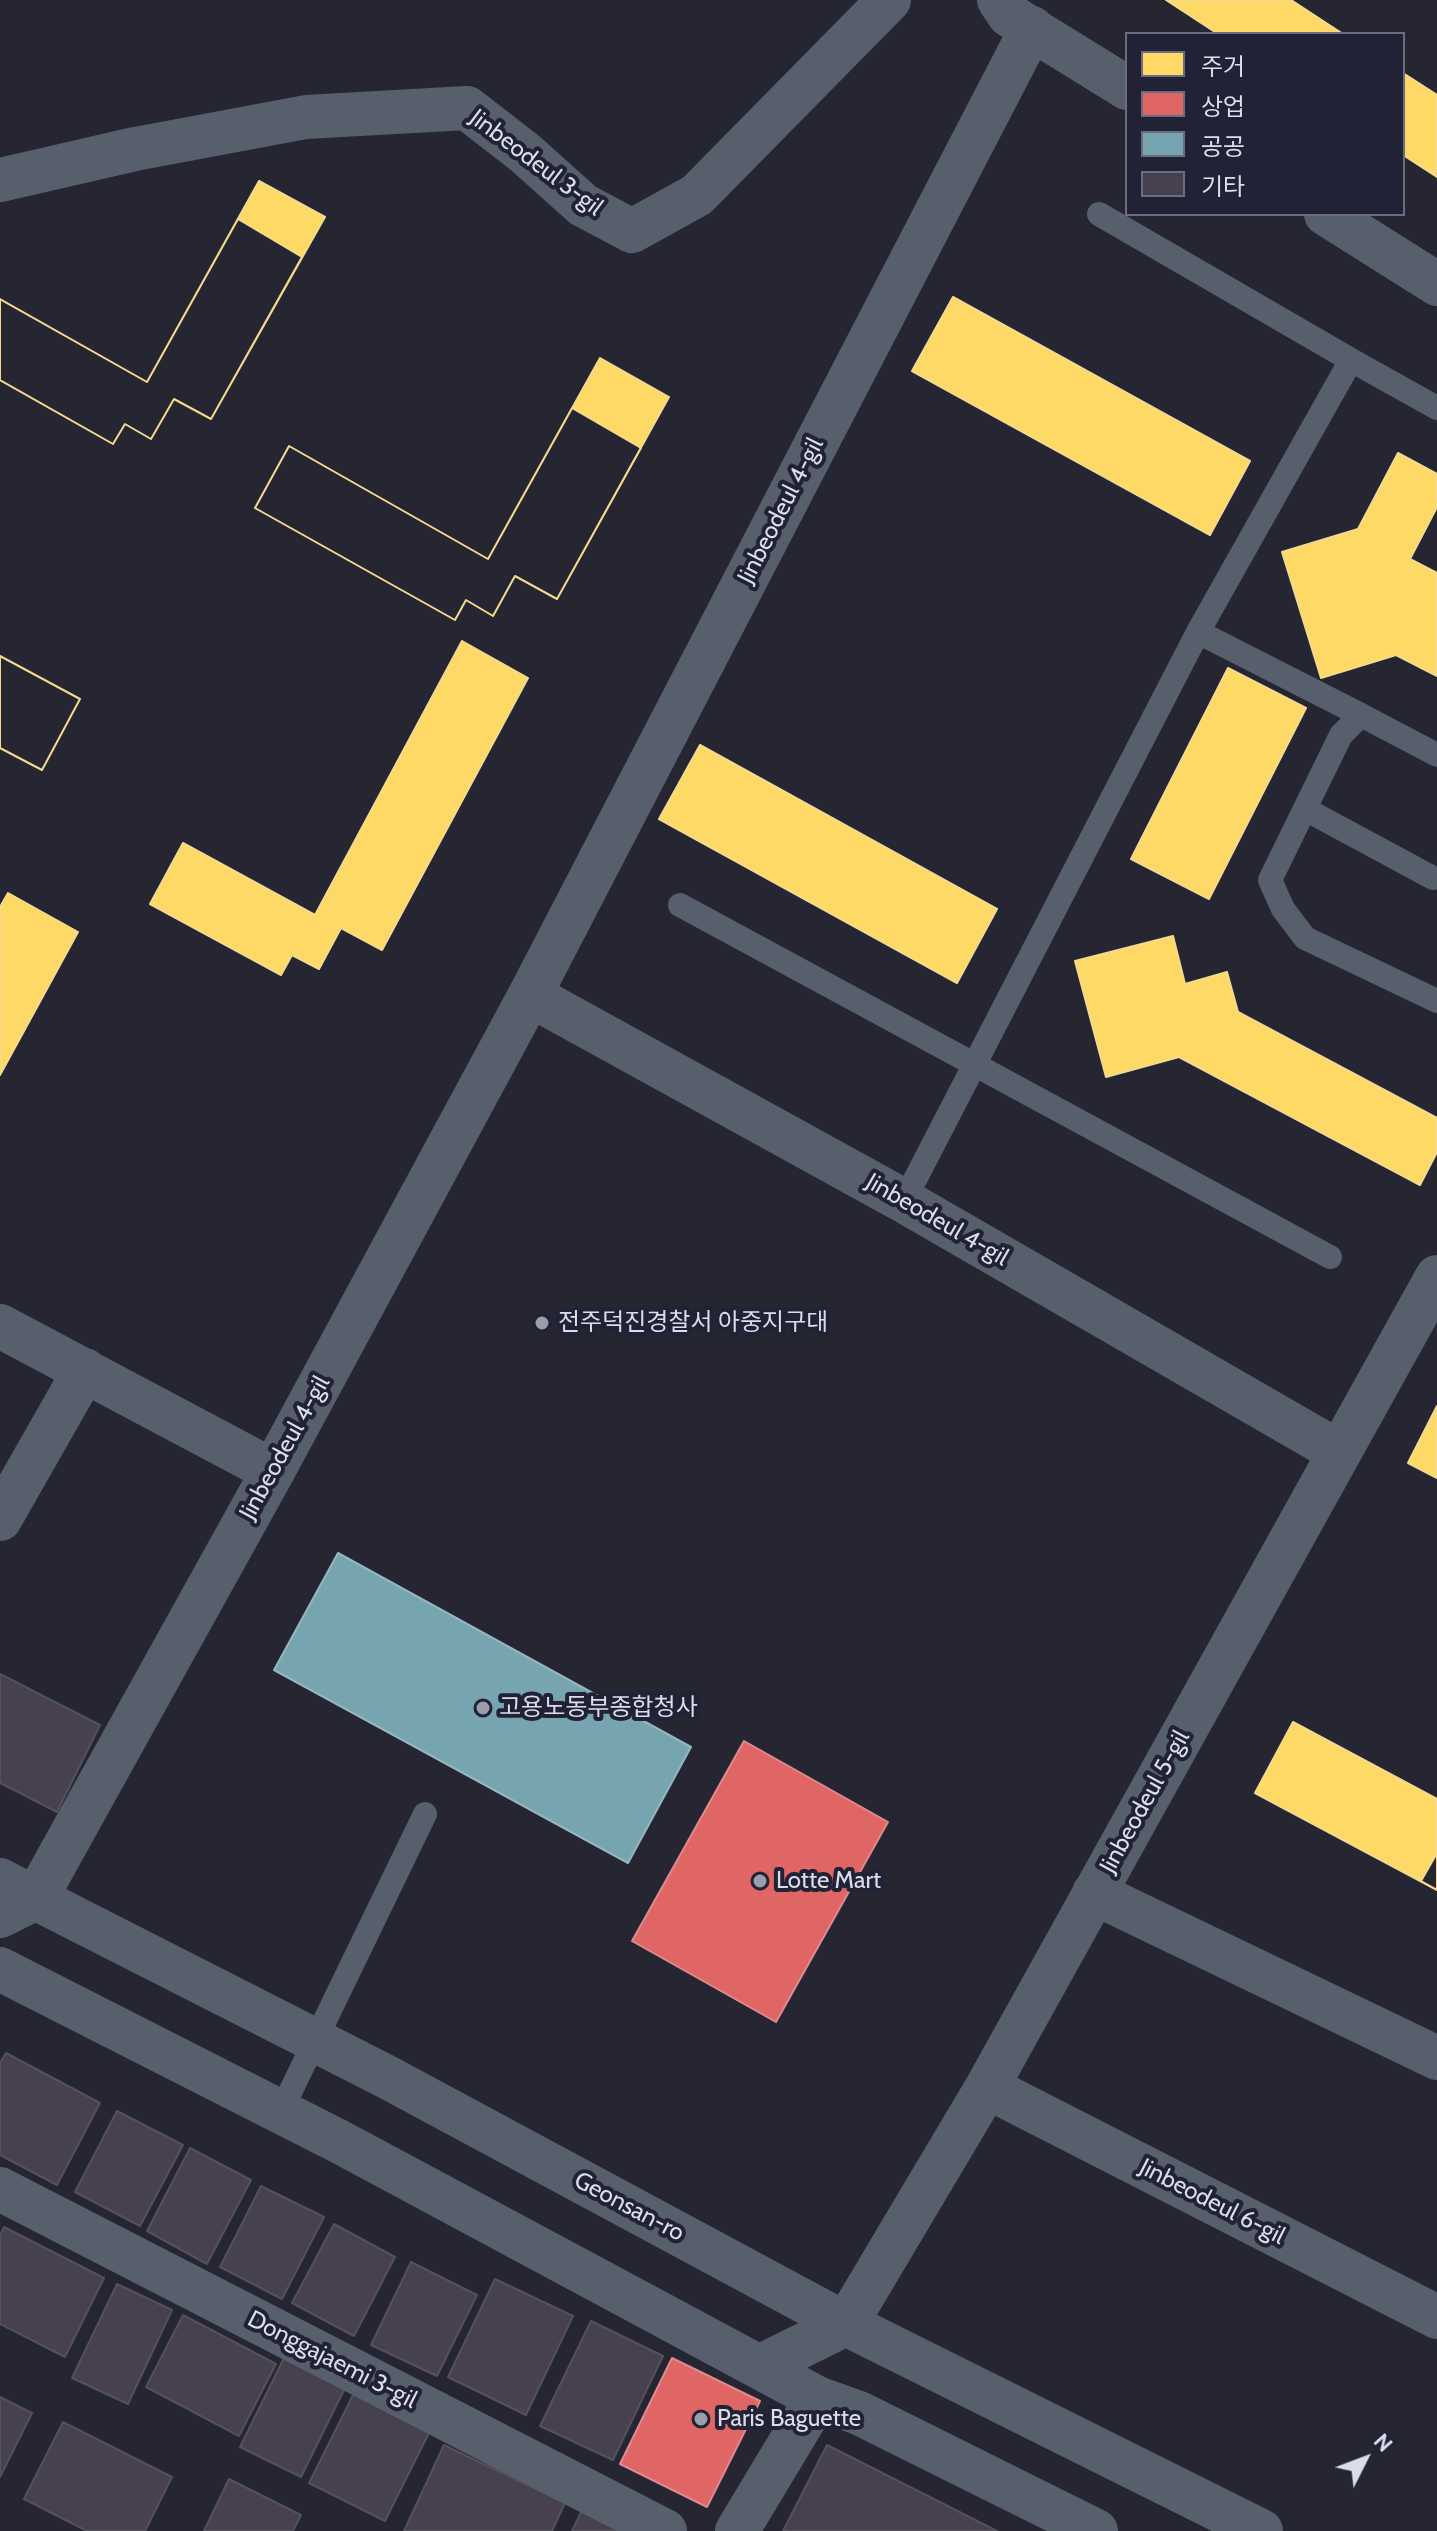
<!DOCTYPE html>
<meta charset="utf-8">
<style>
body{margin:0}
#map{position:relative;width:1437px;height:2531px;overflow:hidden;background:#262632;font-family:Cabin,"Noto Sans KR",sans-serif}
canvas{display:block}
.legend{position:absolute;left:1125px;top:32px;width:280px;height:184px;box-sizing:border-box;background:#222236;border:2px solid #6c6d7e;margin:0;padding:10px 14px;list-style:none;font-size:24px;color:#dcddeb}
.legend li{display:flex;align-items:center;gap:16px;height:40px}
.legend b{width:40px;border:2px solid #6c6d7e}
.north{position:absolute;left:1325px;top:2419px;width:80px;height:80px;-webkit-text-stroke:6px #222236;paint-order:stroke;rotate:48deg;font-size:22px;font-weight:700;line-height:32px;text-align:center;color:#dcddeb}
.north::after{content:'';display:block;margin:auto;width:28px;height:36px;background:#dcddeb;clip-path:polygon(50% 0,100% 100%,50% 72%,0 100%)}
</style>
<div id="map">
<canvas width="1437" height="2531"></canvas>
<ul class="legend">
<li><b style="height:22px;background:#ffd966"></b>주거</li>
<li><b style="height:22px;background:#e06666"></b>상업</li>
<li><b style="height:22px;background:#76a5af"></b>공공</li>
<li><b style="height:22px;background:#47414f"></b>기타</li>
</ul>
<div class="north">N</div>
</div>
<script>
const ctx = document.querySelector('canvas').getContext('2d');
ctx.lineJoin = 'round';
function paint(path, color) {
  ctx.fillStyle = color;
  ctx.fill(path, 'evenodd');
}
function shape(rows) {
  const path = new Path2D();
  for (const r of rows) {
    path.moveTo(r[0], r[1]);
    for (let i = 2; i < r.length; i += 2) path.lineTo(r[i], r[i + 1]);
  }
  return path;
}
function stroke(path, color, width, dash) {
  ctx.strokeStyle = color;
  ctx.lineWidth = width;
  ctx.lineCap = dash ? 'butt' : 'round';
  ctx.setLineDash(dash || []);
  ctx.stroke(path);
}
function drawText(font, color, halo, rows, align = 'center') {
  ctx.font = font + ' Cabin,"Noto Sans KR",sans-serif';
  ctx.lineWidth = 8;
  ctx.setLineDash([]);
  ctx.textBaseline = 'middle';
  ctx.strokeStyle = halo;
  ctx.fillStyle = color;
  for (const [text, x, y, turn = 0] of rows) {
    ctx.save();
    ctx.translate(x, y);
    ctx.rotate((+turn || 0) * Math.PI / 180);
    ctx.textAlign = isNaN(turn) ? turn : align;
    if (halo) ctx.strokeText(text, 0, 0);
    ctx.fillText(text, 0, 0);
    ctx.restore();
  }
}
const homes = shape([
 [1166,0,1291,0,1343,34,1218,34,1166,0],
 [1403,73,1437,95,1437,177,1403,155,1403,73],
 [259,181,325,217,211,419,174,399,151,439,125,424,113,444,0,380,0,299,147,382,259,181],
 [238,219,302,257,211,419,174,399,151,439,125,424,113,444,0,380,0,299,147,382,238,219],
 [953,297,1250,461,1210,535,912,371,953,297],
 [600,358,669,397,557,599,515,576,493,616,466,600,455,620,255,508,289,446,488,559,600,358],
 [572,408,641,448,557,599,515,576,493,616,466,600,455,620,255,508,289,446,488,559,572,408],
 [1398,453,1437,474,1437,507,1410,559,1437,573,1437,676,1396,655,1321,678,1282,552,1358,529,1398,453],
 [462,641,528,678,382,950,341,928,319,969,292,955,281,975,150,904,183,843,315,915,462,641],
 [0,656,80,699,42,770,0,748,0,656],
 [0,656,80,699,42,770,0,748,0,656],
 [1228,668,1306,708,1209,899,1131,859,1228,668],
 [700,745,997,909,957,983,659,819,700,745],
 [8,893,78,932,0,1075,0,907,8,893],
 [1173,936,1185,984,1227,972,1238,1012,1437,1118,1437,1152,1420,1185,1179,1057,1106,1077,1075,961,1173,936],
 [1437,1406,1437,1478,1408,1463,1437,1406],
 [1293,1722,1437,1799,1437,1890,1255,1793,1293,1722],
 [1437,1853,1437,1890,1421,1881,1437,1853]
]);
paint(homes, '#ffd966');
stroke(homes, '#f4da8e', 2);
const shops = shape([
 [744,1741,888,1822,776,2022,632,1941,744,1741],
 [672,2358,760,2401,707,2507,620,2464,672,2358]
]);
paint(shops, '#e06666');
stroke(shops, '#df8a8e', 2);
const public = shape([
 [338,1553,691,1747,628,1863,274,1670,338,1553]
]);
paint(public, '#76a5af');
stroke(public, '#95b6c1', 2);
const building = shape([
 [0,1674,100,1725,57,1812,0,1783,0,1674],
 [6,2053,100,2103,57,2185,0,2155,0,2063,6,2053],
 [117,2111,183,2145,140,2226,75,2192,117,2111],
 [190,2148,251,2180,207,2264,147,2231,190,2148],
 [261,2186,324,2217,282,2299,220,2267,261,2186],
 [334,2224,395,2257,354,2336,292,2303,334,2224],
 [4,2227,104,2278,65,2357,0,2324,0,2236,4,2227],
 [411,2262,477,2295,437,2376,371,2345,411,2262],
 [495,2279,573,2316,526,2415,448,2377,495,2279],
 [117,2284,172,2310,128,2404,72,2378,117,2284],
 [183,2315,276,2364,239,2436,146,2387,183,2315],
 [591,2321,663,2356,613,2460,540,2426,591,2321],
 [286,2354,347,2384,301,2477,240,2447,286,2354],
 [356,2389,432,2427,385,2521,309,2483,356,2389],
 [0,2397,32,2413,0,2477,0,2397],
 [63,2422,172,2477,145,2531,87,2531,24,2499,63,2422],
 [444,2445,565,2503,552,2531,404,2531,444,2445],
 [827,2445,997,2531,783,2531,827,2445],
 [229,2479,301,2515,293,2531,204,2531,229,2479],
 [584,2506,635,2531,572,2531,584,2506]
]);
paint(building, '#47414f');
stroke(building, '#54515b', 2);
stroke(shape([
 [1099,214,1351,360,1198,632],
 [1351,360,1437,408],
 [1437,755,1361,715,1341,735,1270,880,1283,909,1305,938,1437,1001],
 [1305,809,1433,878],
 [680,905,1330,1257],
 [904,1201,1198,632,1361,715],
 [281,2111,425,1814]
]), '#565f6b', 24);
stroke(shape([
 [999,0,1009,15,1127,88],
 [0,180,135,149,306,117,467,108,525,153,583,205,632,231,697,195,889,0],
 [1326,214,1437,284],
 [530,995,904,1201,1339,1452],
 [0,1326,273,1471],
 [0,1519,85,1370],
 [1094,1893,1437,2058],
 [0,1916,36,1898,273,1471,530,995,1032,28],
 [987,2087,1437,2317],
 [0,2189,665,2531],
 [761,2366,846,2324,987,2087,1437,1277],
 [737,2531,817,2398]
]), '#565f6b', 44);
stroke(shape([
 [0,1880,387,2077,846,2324,1261,2531],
 [0,1969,342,2143,817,2398,859,2413,1096,2531]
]), '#565f6b', 44);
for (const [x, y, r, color] of [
 [542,1323,8,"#9c9daa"],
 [483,1708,8,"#9c9daa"],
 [760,1881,8,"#9c9daa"],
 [701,2419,8,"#9c9daa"]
]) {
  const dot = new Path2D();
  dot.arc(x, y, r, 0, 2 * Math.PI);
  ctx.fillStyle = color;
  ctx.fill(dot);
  stroke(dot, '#222236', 3);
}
drawText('24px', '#dcddeb', '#222236', [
 ["Jinbeodeul 3-gil",536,163,37],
 ["Jinbeodeul 4-gil",781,511,-63],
 ["Jinbeodeul 4-gil",937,1220,30],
 ["Jinbeodeul 4-gil",285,1448,-61],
 ["Jinbeodeul 5-gil",1145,1802,-61],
 ["Jinbeodeul 6-gil",1212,2202,27],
 ["Geonsan-ro",629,2207,28],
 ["Donggajaemi 3-gil",332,2360,27]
]);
drawText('24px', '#dcddeb', '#222236', [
 ["전주덕진경찰서 아중지구대",558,1323],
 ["고용노동부종합청사",499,1708],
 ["Lotte Mart",776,1881],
 ["Paris Baguette",717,2419]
], 'left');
</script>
